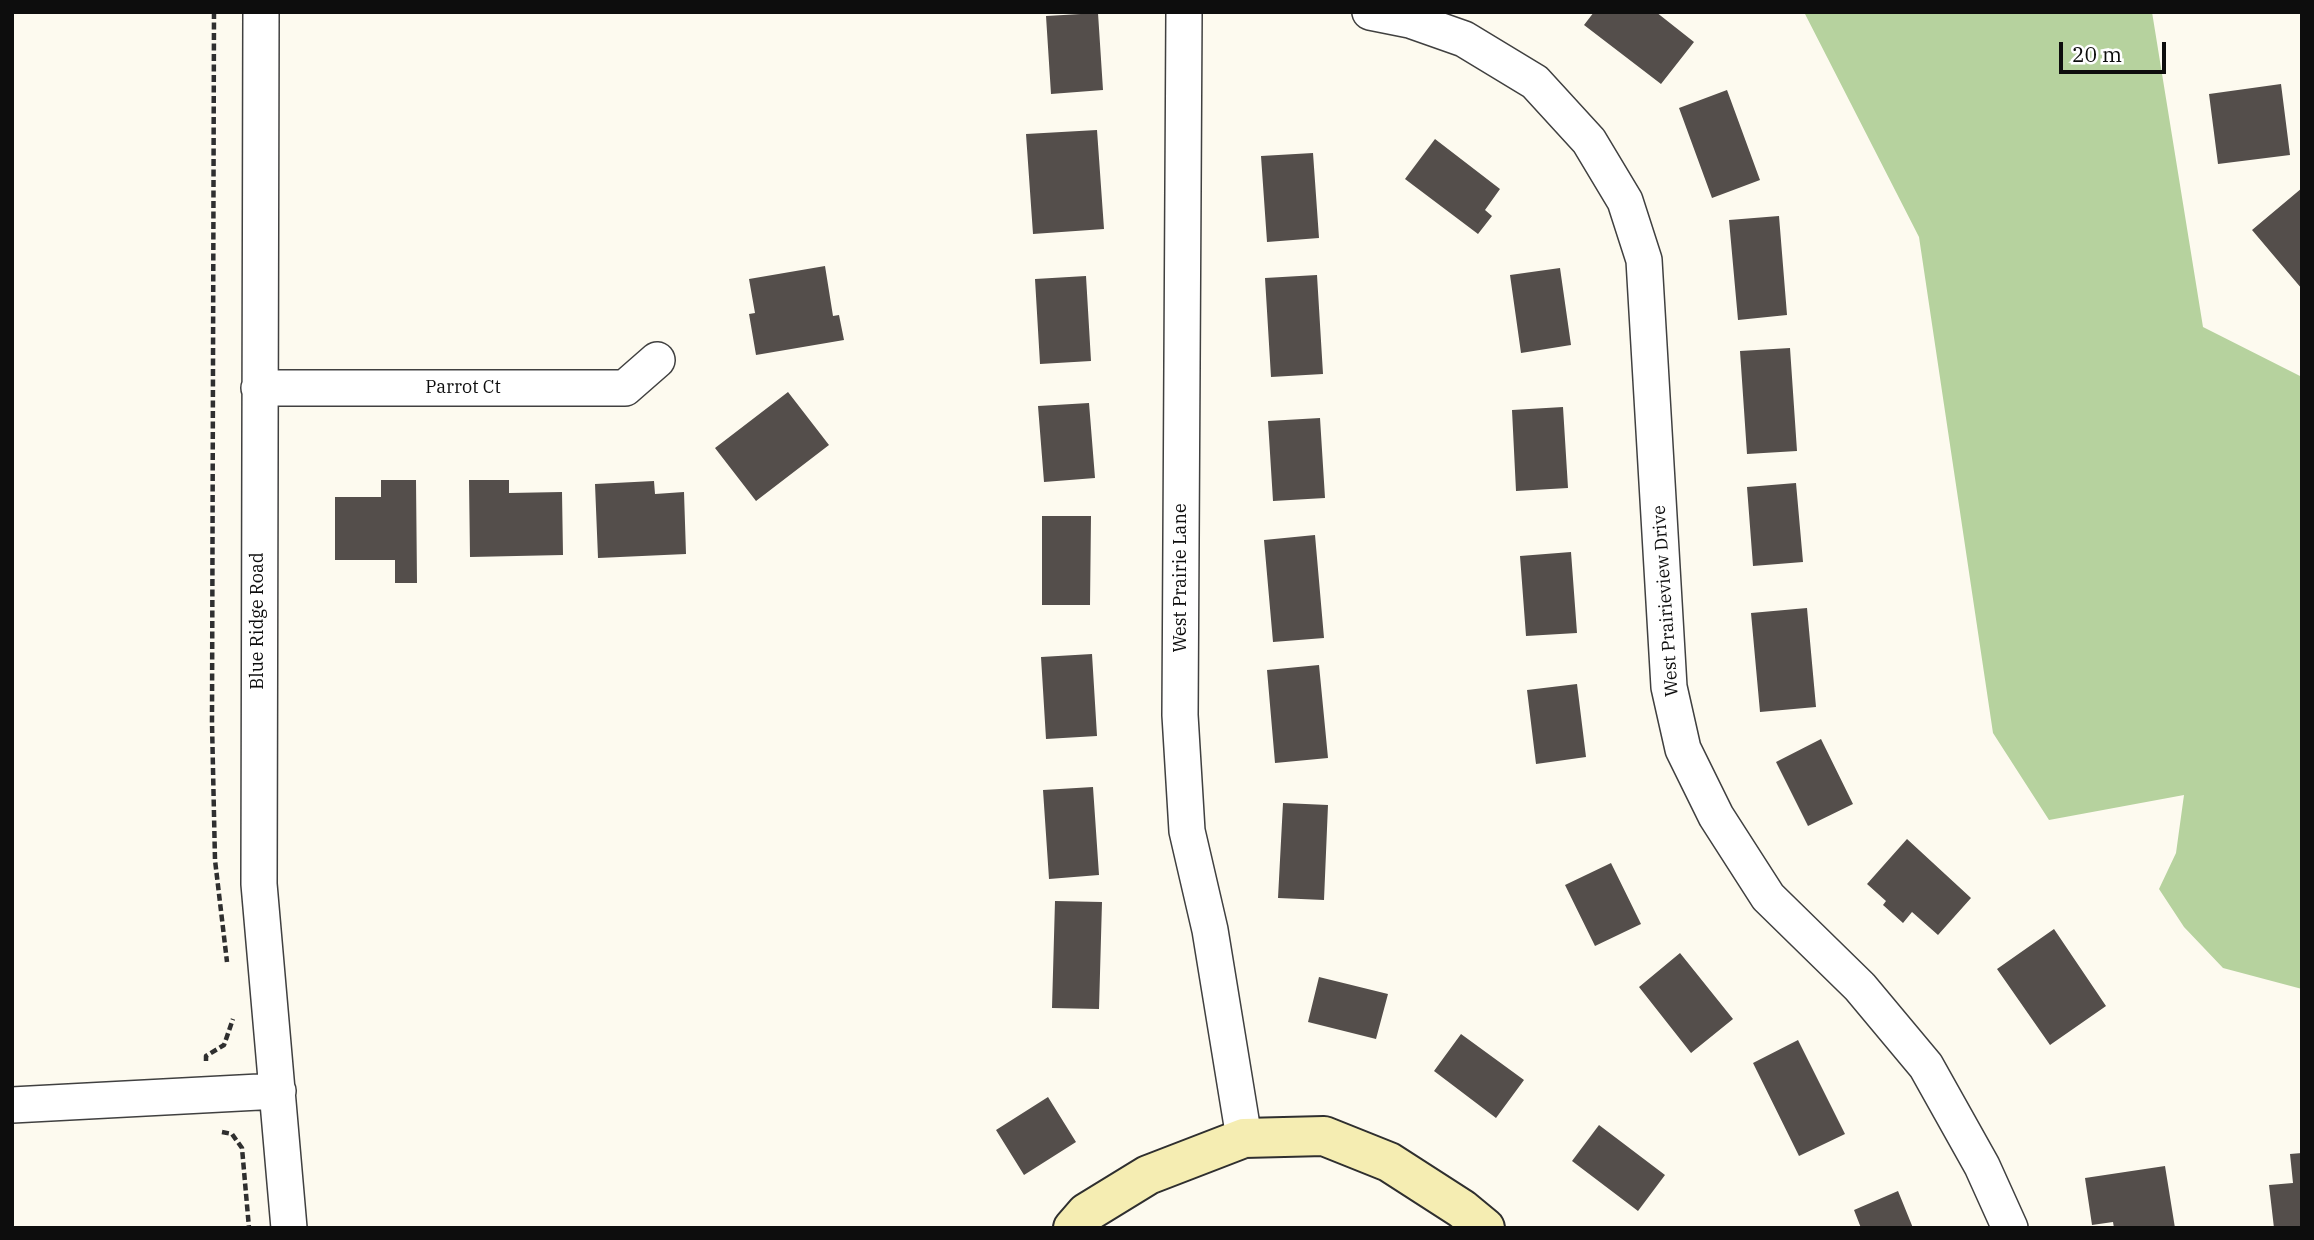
<!DOCTYPE html>
<style>
body{margin:0}
#map{position:relative;width:2314px;height:1240px;overflow:hidden;background:#fdfaef;font-family:"IBM Plex Serif",serif}
canvas{display:block}
.frame{position:absolute;inset:0;border:14px solid #0d0d0d;pointer-events:none}
.scale{position:absolute;left:2059px;top:42px;width:107px;height:32px;box-sizing:border-box;border:4px solid #0d0d0d;border-top:0;padding-left:9px;font-size:21px;line-height:24px;white-space:nowrap;color:#0d0d0d;-webkit-text-stroke:5px #fff;paint-order:stroke}
</style>
<div id="map">
<canvas width="2314" height="1240"></canvas>
<div class="frame"></div>
<div class="scale">20 m</div>
</div>
<script>
const ctx = document.querySelector('canvas').getContext('2d');
ctx.lineJoin = 'round';
function paint(path, color) {
  ctx.fillStyle = color;
  ctx.fill(path, 'evenodd');
}
function shape(rows) {
  const path = new Path2D();
  for (const r of rows) {
    path.moveTo(r[0], r[1]);
    for (let i = 2; i < r.length; i += 2) path.lineTo(r[i], r[i + 1]);
  }
  return path;
}
function stroke(path, color, width, dash) {
  ctx.strokeStyle = color;
  ctx.lineWidth = width;
  ctx.lineCap = dash ? 'butt' : 'round';
  ctx.setLineDash(dash || []);
  ctx.stroke(path);
}
function drawText(font, color, halo, rows, align = 'center') {
  ctx.font = font + ' "IBM Plex Serif",serif';
  ctx.lineWidth = 7;
  ctx.setLineDash([]);
  ctx.textBaseline = 'middle';
  ctx.strokeStyle = halo;
  ctx.fillStyle = color;
  for (const [text, x, y, turn = 0] of rows) {
    ctx.save();
    ctx.translate(x, y);
    ctx.rotate((+turn || 0) * Math.PI / 180);
    ctx.textAlign = isNaN(turn) ? turn : align;
    if (halo) ctx.strokeText(text, 0, 0);
    ctx.fillText(text, 0, 0);
    ctx.restore();
  }
}
paint(shape([
 [1804,12,2152,12,2203,327,2302,377,2302,989,2223,968,2184,927,2159,889,2176,853,2184,795,2049,820,1993,733,1919,237]
]), '#b6d29e');
paint(shape([
 [1594,12,1656,12,1694,42,1661,84,1584,25],
 [1098,13,1103,90,1051,94,1046,16],
 [2281,84,2290,155,2218,164,2209,94],
 [1727,90,1760,180,1712,198,1679,108],
 [1097,130,1104,229,1033,234,1026,134],
 [1435,139,1500,189,1485,210,1492,216,1478,234,1405,179],
 [1313,153,1319,238,1267,242,1261,156],
 [2302,188,2302,289,2252,230],
 [1779,216,1787,315,1738,320,1729,220],
 [825,266,833,316,839,315,844,340,756,355,749,314,755,313,749,279],
 [1560,268,1571,345,1521,353,1510,275],
 [1317,275,1323,374,1271,377,1265,278],
 [1086,276,1091,361,1040,364,1035,279],
 [1790,348,1797,451,1747,454,1740,351],
 [788,392,829,445,756,501,715,448],
 [1089,403,1095,478,1044,482,1038,406],
 [1563,407,1568,488,1516,491,1512,410],
 [1320,418,1325,498,1273,501,1268,421],
 [381,480,416,480,417,583,395,583,395,560,335,560,335,497,381,497],
 [469,480,509,480,509,493,562,492,563,555,470,557],
 [654,481,655,494,684,492,686,554,598,558,595,484],
 [1796,483,1803,562,1753,566,1747,487],
 [1042,516,1091,516,1090,605,1042,605],
 [1315,535,1324,638,1273,642,1264,540],
 [1571,552,1577,633,1526,636,1520,556],
 [1807,608,1816,707,1760,712,1751,613],
 [1092,654,1097,736,1046,739,1041,657],
 [1319,665,1328,758,1275,763,1267,670],
 [1577,684,1586,757,1536,764,1527,690],
 [1821,739,1853,804,1808,826,1776,762],
 [1093,787,1099,875,1049,879,1043,790],
 [1283,803,1328,805,1324,900,1278,898],
 [1907,839,1971,898,1938,935,1912,912,1903,923,1883,905,1886,901,1867,884],
 [1611,863,1641,924,1595,946,1565,885],
 [1055,901,1102,902,1099,1009,1052,1008],
 [2054,929,2106,1006,2050,1045,1997,969],
 [1680,953,1733,1019,1691,1053,1639,987],
 [1319,977,1388,994,1376,1039,1308,1022],
 [1461,1034,1524,1080,1496,1118,1434,1071],
 [1798,1040,1845,1134,1799,1156,1753,1063],
 [1048,1097,1076,1142,1024,1175,996,1130],
 [1599,1125,1665,1175,1638,1211,1572,1161],
 [2302,1153,2302,1228,2274,1228,2269,1185,2293,1183,2290,1154],
 [2165,1166,2175,1228,2114,1228,2113,1222,2092,1225,2085,1178],
 [1898,1191,1913,1228,1861,1228,1854,1210]
]), '#544e4b');
const street = shape([
 [261,12,259,884,289,1228],
 [1184,12,1180,715,1187,831,1210,930,1244,1138],
 [1370,12,1410,20,1464,39,1535,82,1589,141,1625,201,1644,260,1669,687,1683,749,1716,816,1768,897,1860,987,1926,1066,1982,1166,2010,1228],
 [259,388,625,388,657,360],
 [12,1105,278,1091]
]);
const secondary = shape([
 [1073,1228,1086,1213,1148,1175,1244,1138,1324,1136,1389,1162,1462,1209,1485,1228]
]);
stroke(street, '#404040', 38);
stroke(secondary, '#2f2f2f', 42);
stroke(shape([
 [214,12,212,723,215,860,227,962],
 [206,1061,206,1056,224,1045,233,1019],
 [222,1132,232,1134,242,1148,249,1228]
]), '#2f2f2f', 4.5, [7, 3.5]);
stroke(street, '#fff', 35);
stroke(secondary, '#f5edb2', 38);
drawText('18px', '#0d0d0d', '#fff', [
 ["Parrot Ct",463,388],
 ["West Prairie Lane",1181,578,-90],
 ["West Prairieview Drive",1666,601,-94],
 ["Blue Ridge Road",258,621,-90]
]);
</script>
